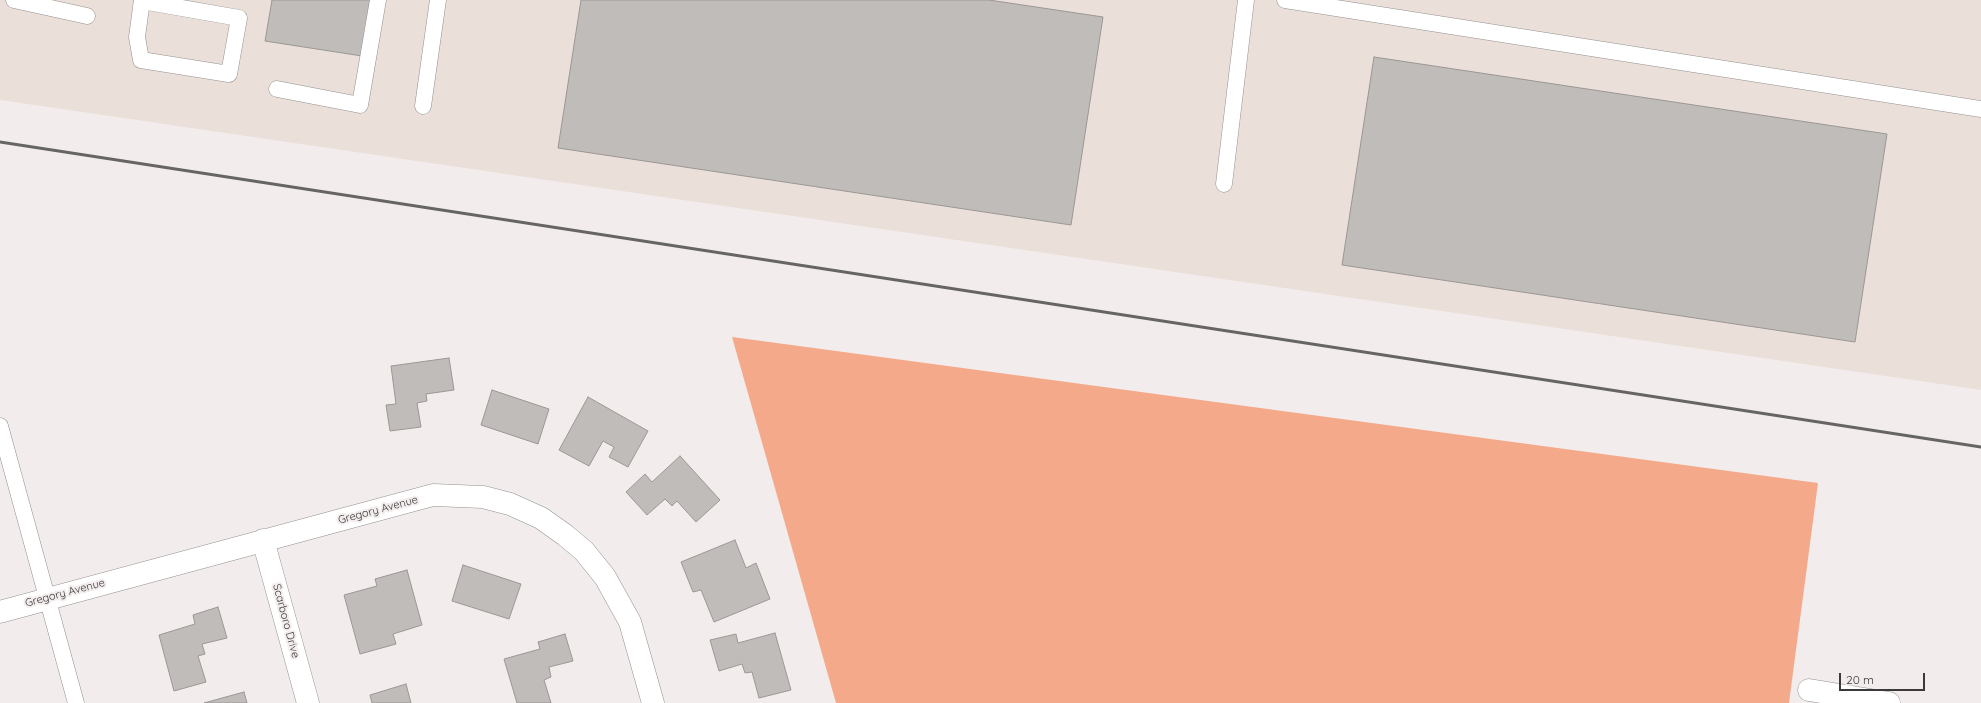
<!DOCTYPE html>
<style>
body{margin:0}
#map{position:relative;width:1981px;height:703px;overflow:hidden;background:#f2edec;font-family:Quicksand,sans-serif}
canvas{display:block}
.scale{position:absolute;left:1839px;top:673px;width:86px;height:18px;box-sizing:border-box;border:2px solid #3b3939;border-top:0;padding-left:5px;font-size:12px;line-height:14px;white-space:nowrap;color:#3b3939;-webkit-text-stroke:3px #f2edec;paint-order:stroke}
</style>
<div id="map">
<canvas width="1981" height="703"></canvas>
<div class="scale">20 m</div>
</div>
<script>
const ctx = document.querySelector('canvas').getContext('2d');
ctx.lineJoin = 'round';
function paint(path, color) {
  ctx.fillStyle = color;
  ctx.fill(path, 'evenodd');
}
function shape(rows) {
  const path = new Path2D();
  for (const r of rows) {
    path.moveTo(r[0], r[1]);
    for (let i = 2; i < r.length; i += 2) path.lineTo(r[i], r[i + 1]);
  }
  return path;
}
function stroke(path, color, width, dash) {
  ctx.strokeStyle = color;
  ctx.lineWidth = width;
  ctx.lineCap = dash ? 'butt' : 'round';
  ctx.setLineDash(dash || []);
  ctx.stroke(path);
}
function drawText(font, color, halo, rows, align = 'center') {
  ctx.font = font + ' Quicksand,sans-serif';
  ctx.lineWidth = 4;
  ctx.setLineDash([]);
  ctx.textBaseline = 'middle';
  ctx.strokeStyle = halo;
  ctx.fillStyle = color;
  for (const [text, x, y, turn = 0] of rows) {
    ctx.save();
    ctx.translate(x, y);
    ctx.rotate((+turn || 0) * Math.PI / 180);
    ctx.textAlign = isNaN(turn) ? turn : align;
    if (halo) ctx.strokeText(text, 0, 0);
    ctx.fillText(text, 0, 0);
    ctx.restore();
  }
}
paint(shape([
 [0,0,1981,0,1981,390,0,100]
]), '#ebdfda');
paint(shape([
 [732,337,1818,483,1789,703,836,703]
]), '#f4a98a');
const building = shape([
 [272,0,370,0,362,56,265,41,272,0],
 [581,0,989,0,1103,17,1071,225,558,148,581,0],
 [1374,57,1887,134,1855,342,1342,265,1374,57],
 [449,358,454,390,426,394,427,401,417,403,421,427,390,431,386,405,396,404,391,366,449,358],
 [492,390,549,409,538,444,481,425,492,390],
 [588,397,648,431,628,467,609,457,614,447,603,441,589,466,559,450,588,397],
 [680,456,720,500,696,522,677,501,672,506,665,499,647,515,626,492,645,474,652,482,680,456],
 [735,540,746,568,756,563,770,599,714,622,701,590,693,592,681,562,735,540],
 [463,565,521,584,509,619,452,601,463,565],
 [407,570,422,625,393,634,396,644,360,654,344,595,377,586,375,579,407,570],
 [218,607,227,638,202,644,205,654,198,656,206,682,174,691,159,635,195,624,193,615,218,607],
 [775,633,791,690,759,698,752,672,745,673,742,664,719,671,710,640,736,634,738,643,775,633],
 [565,634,573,661,549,667,551,677,544,680,551,703,517,703,504,659,540,649,538,642,565,634],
 [406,684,411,703,372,703,370,695,406,684],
 [244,692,247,703,204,703,244,692]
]);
paint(building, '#c0bcba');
stroke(building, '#9b9795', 1);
const service = shape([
 [14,0,87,16],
 [1285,0,1981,109],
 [142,1,239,18,229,74,141,60,137,37,142,0],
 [277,89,360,105,378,0],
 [423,106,438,0],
 [1224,184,1246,0],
 [0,426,76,703]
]);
const minor = shape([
 [263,540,308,703],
 [0,612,433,495,483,497,510,504,541,518,565,535,584,551,605,577,630,622,653,703],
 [1809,690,1889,703]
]);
stroke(service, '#94918f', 17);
stroke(minor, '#94918f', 23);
stroke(service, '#fff', 16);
stroke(minor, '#fff', 22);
stroke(shape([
 [0,142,1981,447]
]), '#676464', 3);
drawText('11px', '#3b3939', '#f2edec', [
 ["Gregory Avenue",378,510,-15],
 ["Gregory Avenue",65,593,-15],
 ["Scarboro Drive",286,621,75]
]);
</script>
